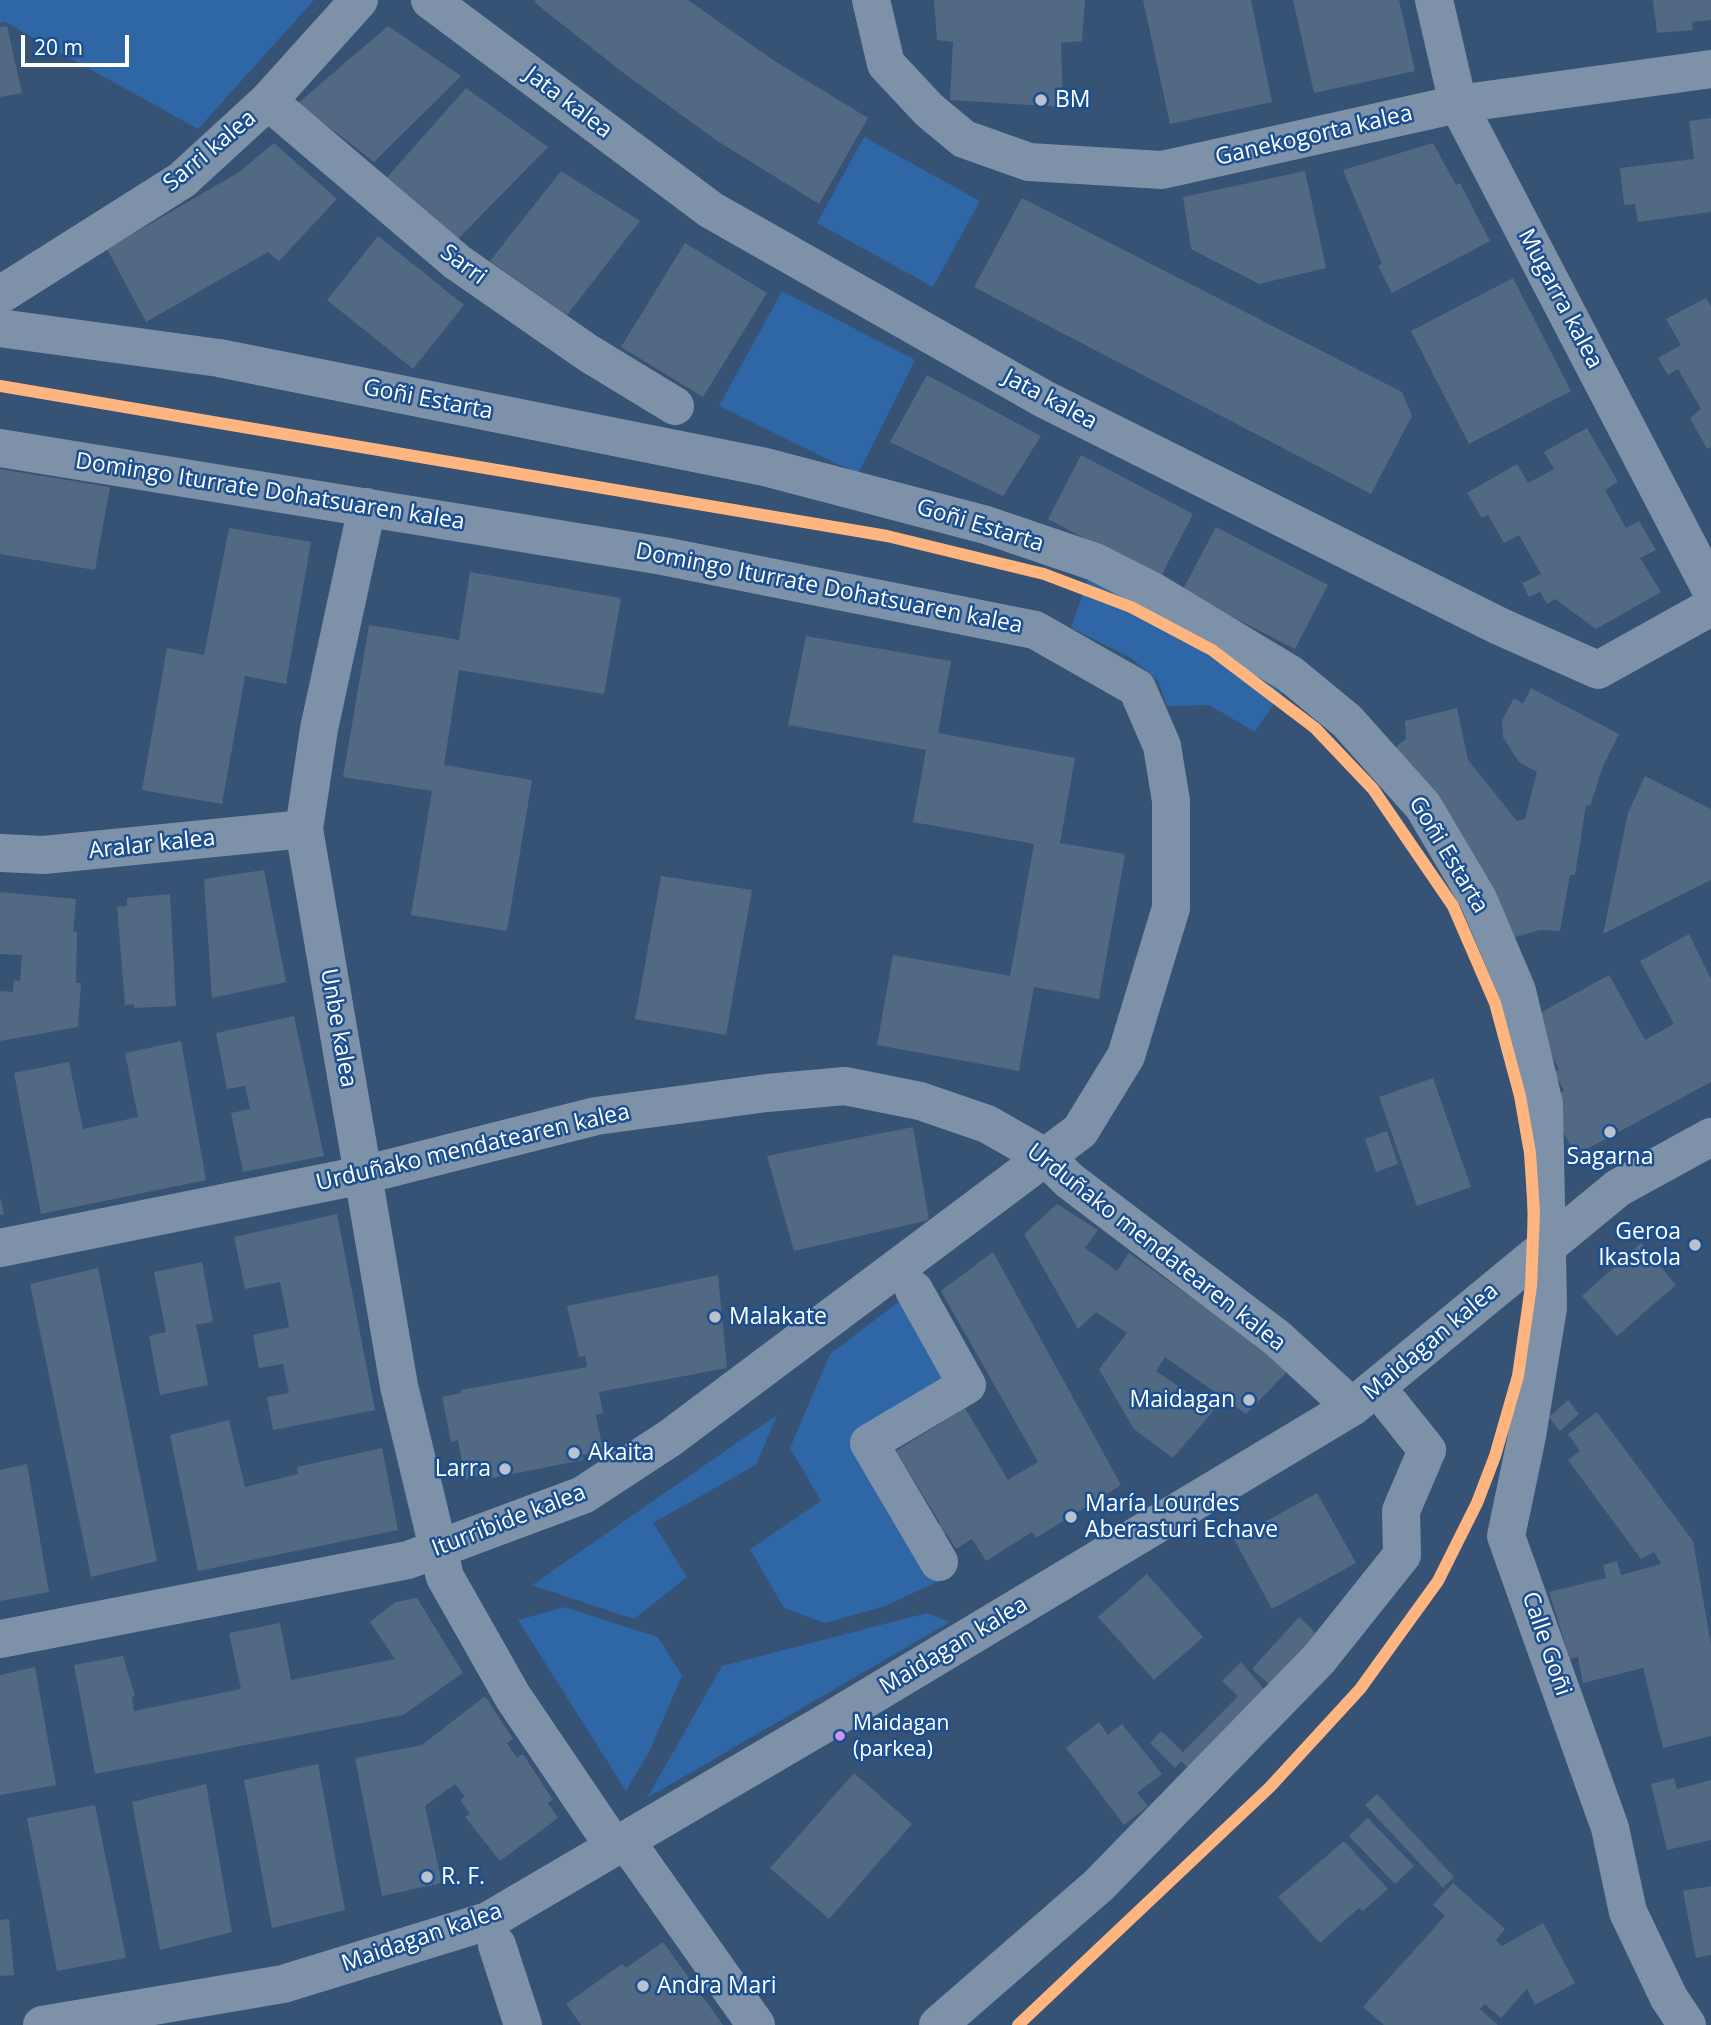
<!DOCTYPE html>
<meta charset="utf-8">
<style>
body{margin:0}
#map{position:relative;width:1711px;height:2025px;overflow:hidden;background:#365274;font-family:"Open Sans",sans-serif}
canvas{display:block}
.scale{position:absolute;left:21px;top:35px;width:108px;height:32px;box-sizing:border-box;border:4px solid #fff;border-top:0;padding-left:9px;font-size:21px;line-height:24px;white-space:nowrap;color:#fff;-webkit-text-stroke:5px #1b4f8f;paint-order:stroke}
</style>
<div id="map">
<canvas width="1711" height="2025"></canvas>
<div class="scale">20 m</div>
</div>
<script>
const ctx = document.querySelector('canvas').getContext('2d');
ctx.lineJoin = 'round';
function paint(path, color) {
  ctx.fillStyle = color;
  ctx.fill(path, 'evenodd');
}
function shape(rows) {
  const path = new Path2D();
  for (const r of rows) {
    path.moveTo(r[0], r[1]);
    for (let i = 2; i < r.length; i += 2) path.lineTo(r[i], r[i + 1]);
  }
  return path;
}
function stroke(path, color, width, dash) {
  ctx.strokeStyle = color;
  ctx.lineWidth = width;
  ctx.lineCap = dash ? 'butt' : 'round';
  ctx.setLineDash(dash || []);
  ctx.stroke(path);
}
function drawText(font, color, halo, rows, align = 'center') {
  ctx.font = font + ' "Open Sans",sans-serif';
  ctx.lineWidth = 5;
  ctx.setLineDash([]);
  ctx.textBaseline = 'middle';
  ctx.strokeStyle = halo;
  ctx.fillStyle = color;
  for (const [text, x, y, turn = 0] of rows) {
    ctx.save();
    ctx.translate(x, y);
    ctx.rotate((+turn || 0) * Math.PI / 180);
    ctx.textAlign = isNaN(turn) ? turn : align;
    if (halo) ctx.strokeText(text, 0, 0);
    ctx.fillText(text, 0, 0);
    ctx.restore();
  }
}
paint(shape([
 [0,0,314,0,198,129,5,22,0,23],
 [864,137,980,201,933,287,817,223],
 [782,291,915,360,858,474,719,406],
 [1088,578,1122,591,1286,686,1255,732,1209,705,1167,706,1158,681,1131,658,1071,628],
 [914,1290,967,1385,870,1443,950,1576,885,1606,825,1623,784,1608,750,1549,821,1501,790,1448,830,1354],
 [777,1415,756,1465,653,1523,687,1577,634,1619,532,1585],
 [564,1607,658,1637,682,1675,650,1750,626,1791,518,1620],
 [927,1613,950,1622,647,1798,722,1666]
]), '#2f66a5');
paint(shape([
 [536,0,688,0,773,60,868,118,819,204,719,142,626,75,534,2],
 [934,0,1085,0,1082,41,1061,43,1063,107,950,100,953,42,937,40],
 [1143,0,1251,0,1272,102,1170,124],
 [1293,0,1399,0,1415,71,1314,93],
 [1653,0,1711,0,1711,20,1692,22,1693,30,1657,33],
 [7,26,22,93,0,97,0,27],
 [388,26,461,76,374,162,298,103],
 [466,88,548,147,458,239,383,182],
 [1711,118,1711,212,1638,222,1635,204,1624,205,1620,168,1694,159,1689,121],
 [274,143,337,199,279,261,268,252,146,322,107,249,239,172],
 [1433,143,1456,185,1460,183,1490,241,1392,293,1378,266,1382,264,1343,170],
 [561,171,640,221,567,315,490,261],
 [1305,171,1326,268,1259,284,1191,249,1183,197],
 [1022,198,1402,392,1412,416,1371,494,974,287],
 [378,236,464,305,413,369,327,300],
 [685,243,767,293,703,397,621,347],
 [1513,278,1571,391,1469,444,1411,331],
 [1706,298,1711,306,1711,447,1707,449,1690,418,1701,409,1678,369,1668,375,1658,358,1681,345,1666,319],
 [927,375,1041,436,1003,496,890,442],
 [1587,428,1618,482,1605,490,1626,528,1639,521,1656,550,1640,558,1661,592,1596,629,1555,599,1547,604,1540,592,1529,597,1522,583,1541,574,1519,535,1504,543,1488,515,1482,518,1467,493,1517,464,1528,483,1554,469,1544,452],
 [1081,455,1193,514,1160,578,1048,519],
 [0,469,110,487,95,570,0,554],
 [1216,527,1328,585,1295,649,1182,591],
 [229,528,311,542,286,684,245,676,222,804,142,790,167,648,204,655],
 [470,572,621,598,604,694,459,670,444,765,532,780,507,931,411,915,432,791,343,777,369,625,459,640],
 [806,636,951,661,938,733,1075,758,1060,843,1125,854,1099,999,1034,987,1019,1071,877,1045,893,955,1010,976,1034,844,913,822,926,750,788,725],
 [1531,688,1619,734,1603,766,1590,806,1586,805,1575,875,1570,875,1560,931,1540,930,1509,939,1389,752,1406,739,1405,721,1457,708,1468,760,1517,821,1525,819,1537,772,1519,762,1503,737,1502,720,1514,698,1523,704],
 [1645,776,1711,809,1711,880,1603,934,1628,813],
 [264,870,286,982,212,998,204,879],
 [661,876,752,890,726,1035,635,1019],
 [0,892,76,899,73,932,77,932,76,983,81,983,78,1027,0,1041,0,991,13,992,14,980,20,981,22,955,0,954],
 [170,894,176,1006,134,1008,134,1004,125,1005,117,907,127,906,127,898],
 [1689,934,1711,979,1711,1082,1576,1155,1546,1101,1564,1091,1554,1072,1559,1069,1531,1018,1609,975,1645,1040,1674,1024,1640,961],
 [294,1016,324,1156,243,1172,231,1113,250,1109,245,1086,227,1089,216,1033],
 [181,1041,206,1180,41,1214,14,1073,69,1062,83,1129,138,1117,125,1053],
 [1433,1078,1471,1187,1417,1206,1379,1097],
 [913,1127,929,1220,794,1251,767,1156],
 [1387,1131,1398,1164,1376,1172,1365,1139],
 [0,1197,4,1214,0,1215],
 [1057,1204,1098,1230,1085,1248,1117,1271,1129,1253,1291,1368,1246,1414,1165,1357,1156,1371,1214,1410,1173,1458,1134,1429,1099,1369,1127,1333,1096,1312,1078,1329,1024,1234],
 [337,1214,375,1410,273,1430,267,1397,289,1393,283,1364,259,1368,253,1335,289,1327,280,1282,245,1289,234,1237],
 [1641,1243,1676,1285,1617,1336,1582,1296],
 [993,1252,1121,1485,1036,1538,1032,1532,986,1561,972,1539,956,1549,946,1533,940,1536,934,1526,940,1523,896,1451,965,1408,1008,1480,1038,1462,941,1291],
 [202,1262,213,1322,196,1325,208,1385,160,1395,149,1336,166,1332,154,1272],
 [98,1268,157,1561,91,1577,30,1284],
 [718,1275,727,1368,599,1392,603,1413,596,1415,603,1451,582,1455,583,1460,487,1479,486,1474,465,1479,458,1440,451,1442,442,1397,461,1393,461,1390,587,1367,585,1356,579,1357,567,1306],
 [1568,1400,1579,1414,1560,1431,1549,1417],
 [1597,1412,1693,1541,1711,1644,1711,1736,1663,1748,1643,1668,1583,1683,1578,1657,1570,1659,1549,1592,1606,1578,1603,1565,1617,1561,1621,1575,1661,1564,1654,1552,1641,1559,1568,1460,1580,1451,1568,1434],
 [229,1420,245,1487,298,1474,297,1467,382,1448,398,1530,198,1571,170,1435],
 [27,1464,49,1592,0,1601,0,1470],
 [1317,1493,1356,1563,1272,1609,1234,1539],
 [1147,1574,1203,1637,1154,1680,1098,1617],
 [417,1598,463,1673,403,1715,95,1774,74,1665,123,1656,135,1696,132,1697,134,1711,241,1689,229,1633,280,1623,291,1680,395,1659,370,1622,395,1602],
 [1299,1617,1320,1637,1273,1688,1252,1669],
 [1241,1662,1269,1695,1193,1773,1181,1761,1175,1768,1150,1743,1161,1731,1183,1752,1238,1696,1222,1681],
 [35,1667,56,1785,0,1795,0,1675],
 [485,1696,513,1739,507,1743,517,1758,523,1754,553,1800,548,1803,558,1818,500,1861,465,1817,470,1814,460,1800,465,1797,455,1784,425,1806,442,1883,382,1896,355,1758,422,1745],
 [1099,1722,1108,1735,1122,1724,1162,1774,1137,1793,1148,1806,1124,1825,1066,1748],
 [318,1764,345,1910,272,1928,244,1780],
 [854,1773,912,1824,829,1919,770,1868],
 [1674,1778,1677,1789,1711,1780,1711,1840,1667,1850,1651,1784],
 [206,1784,232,1932,160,1950,132,1802],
 [1377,1794,1454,1877,1443,1888,1365,1805],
 [95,1805,126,1958,57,1971,27,1818],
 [1368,1818,1414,1866,1395,1884,1349,1836],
 [1344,1841,1388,1889,1363,1911,1359,1908,1320,1943,1278,1897],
 [1453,1883,1505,1929,1496,1940,1502,1946,1543,1923,1575,1983,1535,2005,1527,1989,1501,2018,1485,2004,1480,2009,1498,2025,1384,2025,1363,2007,1445,1916,1433,1905],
 [1711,1886,1711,1955,1696,1958,1683,1891],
 [9,1919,14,1975,0,1976,0,1920],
 [663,1942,723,2025,581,2025,566,2004,622,1964,626,1968]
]), '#526984');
stroke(shape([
 [430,0,711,210,1044,399,1499,626,1598,670,1711,607],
 [871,0,886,64,929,110,964,139,1029,162,1162,170,1458,104,1711,69],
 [1434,0,1458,104,1711,590],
 [268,101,457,262,588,353,675,406],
 [0,295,182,180,268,101,359,0],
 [0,328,219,358,765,467,986,525,1095,562,1154,592,1290,674,1347,721,1423,806,1478,899,1517,991,1544,1104,1548,1308,1527,1436,1506,1536,1610,1828,1628,1912,1669,1998,1687,2025],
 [0,448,663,556,1035,630,1137,688,1162,746,1171,801,1171,908,1126,1056,1080,1131,670,1438,583,1495,408,1560,0,1639],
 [367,507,319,729,304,829,399,1386,445,1577,513,1697,615,1848],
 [0,853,44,855,304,829],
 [0,1248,363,1175,596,1116,767,1093,845,1086,920,1101,987,1124,1045,1157,1070,1181,1277,1338,1352,1407],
 [914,1290,967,1385,869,1443,939,1562],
 [626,1841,756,2025],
 [497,1945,523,2025],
 [42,2025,283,1984,488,1921,829,1721,1352,1407,1618,1188,1711,1137],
 [938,2025,1099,1885,1319,1659,1402,1555,1401,1511,1427,1450,1391,1405]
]), '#7d92a8', 38);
stroke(shape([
 [0,386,887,536,1044,574,1131,607,1212,650,1315,728,1373,789,1453,906,1495,1003,1520,1096,1530,1153,1534,1213,1531,1286,1518,1376,1495,1456,1477,1503,1438,1581,1360,1689,1270,1787,1018,2025]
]), '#ffb580', 12);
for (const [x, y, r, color] of [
 [1041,100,7,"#b9c2ce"],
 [1610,1132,7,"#b9c2ce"],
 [1695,1245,7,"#b9c2ce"],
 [715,1317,7,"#b9c2ce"],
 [1249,1400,7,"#b9c2ce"],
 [574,1453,7,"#b9c2ce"],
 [505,1469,7,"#b9c2ce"],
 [1071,1517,7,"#b9c2ce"],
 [840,1736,6,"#d193ec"],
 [427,1877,7,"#b9c2ce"],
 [643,1986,7,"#b9c2ce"]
]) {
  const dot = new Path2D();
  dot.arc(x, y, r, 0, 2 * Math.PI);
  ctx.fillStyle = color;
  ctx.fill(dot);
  stroke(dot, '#1b4f8f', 2.5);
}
drawText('21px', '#fff', '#1b4f8f', [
 ["Maidagan",853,1724],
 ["(parkea)",853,1750]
], 'left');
drawText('23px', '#fff', '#1b4f8f', [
 ["BM",1055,100],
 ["Sagarna",1610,1157,"center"],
 ["Geroa",1681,1232,"right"],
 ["Ikastola",1681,1258,"right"],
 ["Malakate",729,1317],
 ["Maidagan",1235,1400,"right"],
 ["Akaita",588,1453],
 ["Larra",491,1469,"right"],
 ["María Lourdes",1085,1504],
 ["Aberasturi Echave",1085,1530],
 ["R. F.",441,1877],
 ["Andra Mari",657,1986]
], 'left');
drawText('23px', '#fff', '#1b4f8f', [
 ["Jata kalea",568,103,37],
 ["Ganekogorta kalea",1314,136,-13],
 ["Sarri kalea",210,151,-40],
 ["Sarri",463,265,37],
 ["Mugarra kalea",1560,299,62],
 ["Goñi Estarta",428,400,11],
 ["Jata kalea",1050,400,28],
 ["Domingo Iturrate Dohatsuaren kalea",270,492,9],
 ["Goñi Estarta",980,526,17],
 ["Domingo Iturrate Dohatsuaren kalea",829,589,11],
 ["Aralar kalea",152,845,-6],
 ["Goñi Estarta",1448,855,59],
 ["Unbe kalea",338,1028,80],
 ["Urduñako mendatearen kalea",473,1148,-13],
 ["Urduñako mendatearen kalea",1156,1248,38],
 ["Maidagan kalea",1431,1342,-40],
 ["Iturribide kalea",509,1521,-21],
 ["Calle Goñi",1546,1644,71],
 ["Maidagan kalea",954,1646,-31],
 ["Maidagan kalea",422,1938,-19]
]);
</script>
